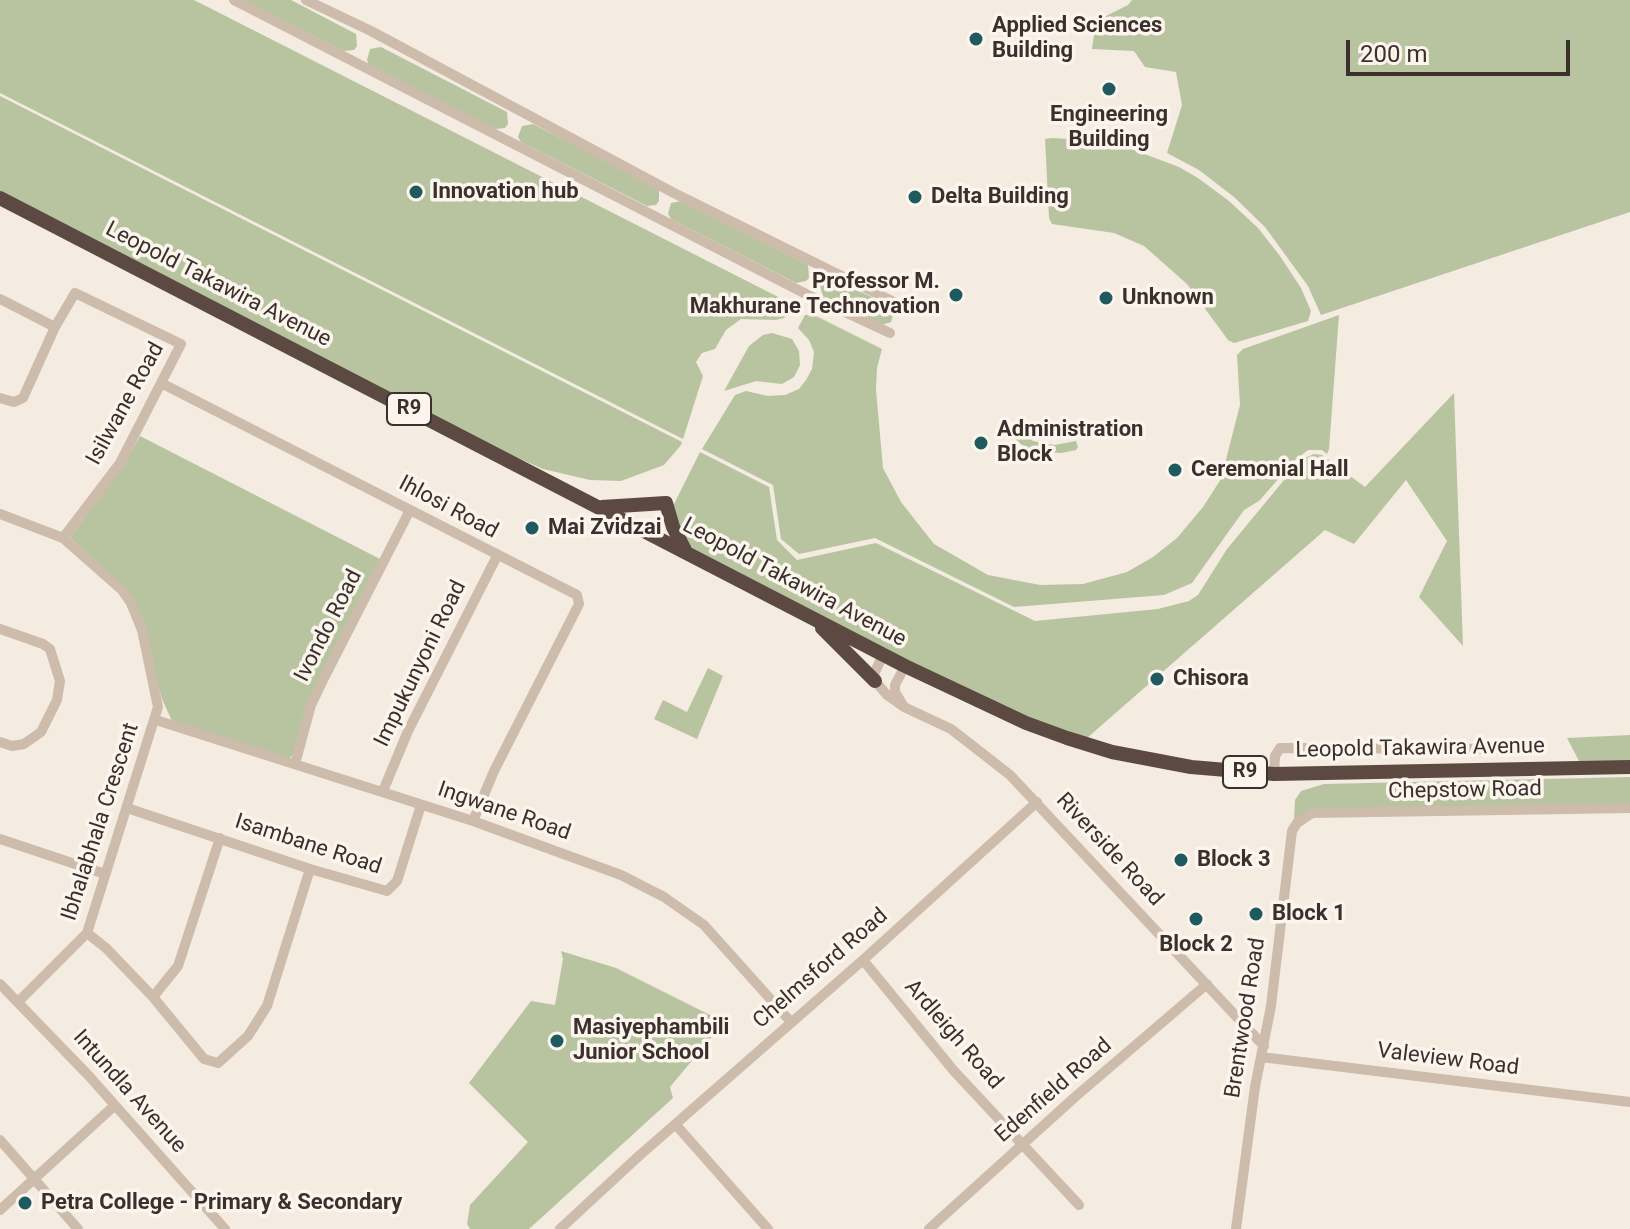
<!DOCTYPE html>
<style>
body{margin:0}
#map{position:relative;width:1630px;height:1229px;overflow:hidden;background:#f4ebe1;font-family:Roboto,sans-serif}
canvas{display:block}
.scale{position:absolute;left:1346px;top:40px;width:224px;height:36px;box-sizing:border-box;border:4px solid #3b302b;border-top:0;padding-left:10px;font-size:24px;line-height:28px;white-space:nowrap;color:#3b302b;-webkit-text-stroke:6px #fbf5ee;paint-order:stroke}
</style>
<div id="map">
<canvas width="1630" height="1229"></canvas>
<div class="scale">200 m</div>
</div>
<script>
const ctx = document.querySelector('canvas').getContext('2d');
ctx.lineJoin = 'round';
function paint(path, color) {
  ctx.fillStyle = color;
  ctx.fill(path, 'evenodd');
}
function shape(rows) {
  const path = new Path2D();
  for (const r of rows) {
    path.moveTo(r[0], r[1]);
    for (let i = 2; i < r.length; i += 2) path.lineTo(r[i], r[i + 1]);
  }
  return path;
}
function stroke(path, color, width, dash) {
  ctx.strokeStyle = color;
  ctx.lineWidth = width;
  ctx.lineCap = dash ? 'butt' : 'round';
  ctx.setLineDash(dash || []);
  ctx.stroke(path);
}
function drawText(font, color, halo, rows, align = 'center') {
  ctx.font = font + ' Roboto,sans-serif';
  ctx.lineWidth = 7;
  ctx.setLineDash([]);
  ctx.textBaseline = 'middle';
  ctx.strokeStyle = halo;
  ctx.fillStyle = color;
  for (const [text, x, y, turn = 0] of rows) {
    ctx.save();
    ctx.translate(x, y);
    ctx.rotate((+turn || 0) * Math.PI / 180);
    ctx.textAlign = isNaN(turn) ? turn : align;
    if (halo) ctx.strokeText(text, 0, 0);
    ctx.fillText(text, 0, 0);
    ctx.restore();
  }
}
paint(shape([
 [0,0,194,0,794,305,793,311,784,318,776,320,741,319,726,330,715,349,702,353,696,362,703,376,683,439,0,93],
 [244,0,291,0,356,34,357,46,354,50,344,51],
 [1132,0,1630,0,1630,212,1321,315,1308,286,1265,227,1234,197,1199,170,1167,153,1182,105,1176,72,1145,67,1134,51,1092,49,1096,21,1128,5],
 [381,47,507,112,508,124,505,128,495,129,369,65,367,60,370,49],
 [0,96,682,442,681,445,664,465,621,481,590,480,543,469,484,443,0,192],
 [533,124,659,188,659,201,656,205,647,206,521,142,518,137,522,126],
 [1052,138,1098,141,1131,149,1179,167,1198,178,1229,201,1258,228,1280,256,1301,288,1311,311,1308,321,1234,343,1228,340,1187,284,1144,246,1114,233,1052,224,1049,218,1045,139],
 [682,201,808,265,809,278,806,281,796,283,671,219,668,214,671,203],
 [828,277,889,305,894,312,891,322,878,326,823,296,819,283],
 [805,315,814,315,882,349,877,368,876,390,883,468,901,502,934,544,988,575,1040,585,1083,584,1127,572,1153,557,1177,538,1203,507,1221,479,1240,405,1237,355,1243,349,1339,315,1329,449,1327,454,1322,450,1308,450,1295,460,1259,501,1244,510,1192,583,1164,595,1014,607,875,538,799,554,781,539,773,485,702,449,735,395,746,391,768,396,785,395,799,389,806,380,812,369,814,352,809,340,798,328],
 [772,333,792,339,799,351,800,365,794,377,782,384,756,381,724,391,749,346,763,335],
 [1454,393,1463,646,1419,597,1447,541,1406,480,1354,544,1325,530,1087,738,1031,719,923,668,695,550,683,541,671,510,700,452,769,487,777,540,797,560,876,543,1035,621,1158,609,1189,601,1198,595,1227,549,1294,468,1307,457,1314,454,1322,455,1365,487],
 [1006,425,1012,426,1033,441,1042,443,1055,445,1076,441,1078,447,1076,450,1061,453,1029,451,1014,438],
 [140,436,382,560,292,756,289,758,172,721,162,699,143,630,132,602,70,537,125,463],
 [708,668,723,676,697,739,654,719,663,700,687,712],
 [1630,735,1630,761,1580,763,1567,738],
 [1630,777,1630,805,1311,811,1294,820,1295,800,1301,791,1324,784],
 [561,951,616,968,724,1022,670,1087,673,1098,529,1229,470,1229,467,1224,470,1205,528,1142,469,1083,531,1001,555,1005,563,959]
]), '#b8c4a0');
stroke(shape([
 [234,0,806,294,890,333],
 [306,0,371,31,672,192,906,308],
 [0,299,55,327],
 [163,384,577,595,579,604,494,771,473,821],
 [0,398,14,402,23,398,55,327,75,293,181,344,120,463,63,538],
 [0,514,63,538,122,590,131,603,142,630,158,707,87,933,19,1001],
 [0,629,43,644,50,649,60,681,57,700,41,732,24,744,12,746,0,742],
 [883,655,874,674,875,681,887,695,904,707,951,729,1010,775,1264,1046],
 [903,705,895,692,895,685,905,666],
 [156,720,473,821,621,875,664,897,704,925,791,1022],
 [295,764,311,705,323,680,410,510],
 [1274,774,1275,756,1280,748,1534,749],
 [383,791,408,731,497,556],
 [127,808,310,869,387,891,397,881,421,805],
 [0,839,105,874],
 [87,933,106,948,153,997,204,1059,218,1063,248,1036,267,1006,310,869],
 [863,960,954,1071,1079,1205],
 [0,984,89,1076,225,1229],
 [153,997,178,966,220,838],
 [1261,1057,1630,1102],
 [676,1125,768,1229],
 [0,1140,78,1229],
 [0,1210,114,1106],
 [560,1229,640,1155,863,960,1037,802],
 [929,1229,1075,1097,1207,984],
 [1236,1229,1255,1087,1271,1006,1292,831,1297,823,1312,813,1630,808]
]), '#cdbbac', 10);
stroke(shape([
 [0,198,905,666,1026,723,1067,738,1112,752,1191,767,1274,774,1630,767],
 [602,507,666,503,673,527,685,550],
 [822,628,875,681]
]), '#5c4a42', 14);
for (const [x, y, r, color] of [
 [976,39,8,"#1f5a5e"],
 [1109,89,8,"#1f5a5e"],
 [416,192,8,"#1f5a5e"],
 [915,197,8,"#1f5a5e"],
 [956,295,8,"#1f5a5e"],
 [1106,298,8,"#1f5a5e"],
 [981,443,8,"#1f5a5e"],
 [1175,470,8,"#1f5a5e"],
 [532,528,8,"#1f5a5e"],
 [1157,679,8,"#1f5a5e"],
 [1181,860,8,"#1f5a5e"],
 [1256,914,8,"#1f5a5e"],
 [1196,919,8,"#1f5a5e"],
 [557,1041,8,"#1f5a5e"],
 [25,1203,8,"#1f5a5e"]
]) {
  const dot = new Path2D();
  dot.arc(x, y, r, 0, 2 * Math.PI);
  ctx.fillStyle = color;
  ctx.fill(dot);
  stroke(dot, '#fbf5ee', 3);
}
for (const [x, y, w] of [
 [409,409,44],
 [1245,772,44]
]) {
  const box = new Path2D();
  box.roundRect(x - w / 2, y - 16, w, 32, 6);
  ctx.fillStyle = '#fbf5ee';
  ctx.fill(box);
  stroke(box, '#3b302b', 2);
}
drawText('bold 20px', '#3b302b', null, [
 ["R9",409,409],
 ["R9",1245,772]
]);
drawText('bold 22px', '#3b302b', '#fbf5ee', [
 ["Applied Sciences",992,26],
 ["Building",992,51],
 ["Engineering",1109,115,"center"],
 ["Building",1109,140,"center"],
 ["Innovation hub",432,192],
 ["Delta Building",931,197],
 ["Professor M.",940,282,"right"],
 ["Makhurane Technovation",940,307,"right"],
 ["Unknown",1122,298],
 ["Administration",997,430],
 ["Block",997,455],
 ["Ceremonial Hall",1191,470],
 ["Mai Zvidzai",548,528],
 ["Chisora",1173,679],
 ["Block 3",1197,860],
 ["Block 1",1272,914],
 ["Block 2",1196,945,"center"],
 ["Masiyephambili",573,1028],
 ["Junior School",573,1053],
 ["Petra College - Primary & Secondary",41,1203]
], 'left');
drawText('22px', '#3b302b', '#fbf5ee', [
 ["Leopold Takawira Avenue",218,285,27],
 ["Isilwane Road",126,404,-61],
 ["Ihlosi Road",448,508,28],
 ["Leopold Takawira Avenue",794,583,28],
 ["Ivondo Road",329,626,-63],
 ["Impukunyoni Road",421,664,-64],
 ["Leopold Takawira Avenue",1420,749,-1],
 ["Chepstow Road",1465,791,-1],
 ["Ingwane Road",504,812,19],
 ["Ibhalabhala Crescent",101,822,-72],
 ["Isambane Road",308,845,18],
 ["Riverside Road",1109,850,47],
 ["Chelmsford Road",821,969,-41],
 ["Brentwood Road",1246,1018,-81],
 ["Ardleigh Road",953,1035,49],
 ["Valeview Road",1448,1060,7],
 ["Edenfield Road",1054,1091,-41],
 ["Intundla Avenue",129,1092,48]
]);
</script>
